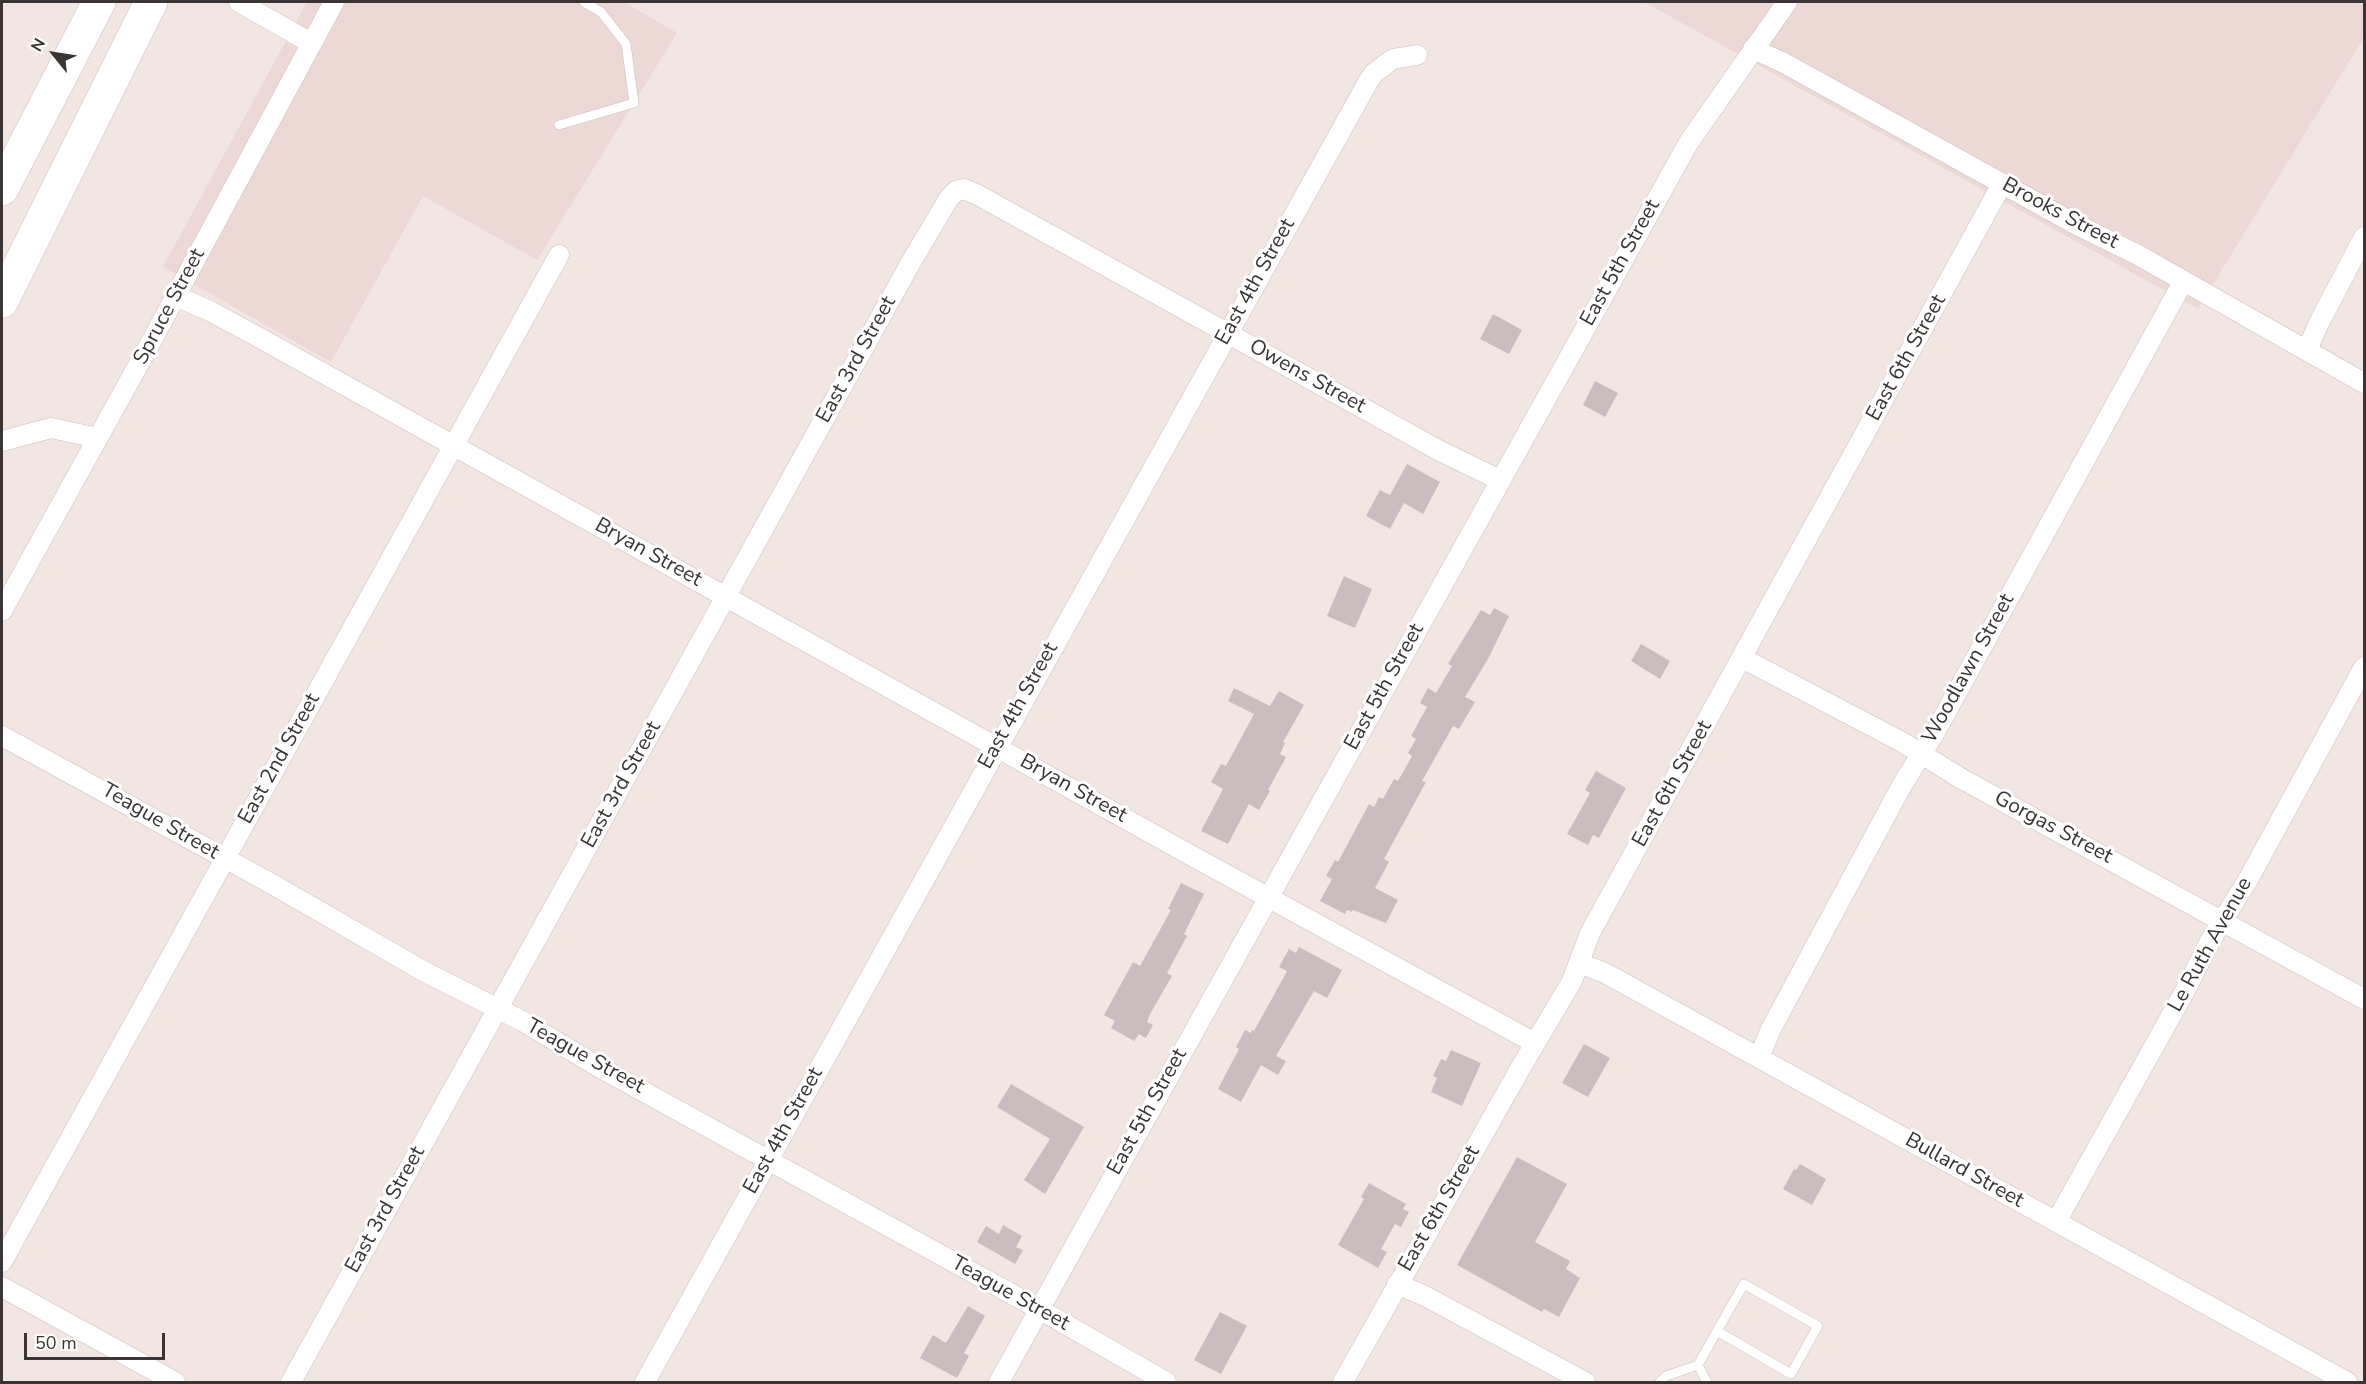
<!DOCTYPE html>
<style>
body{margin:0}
#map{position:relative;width:2366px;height:1384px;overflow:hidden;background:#f2e6e3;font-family:"Nunito Sans",sans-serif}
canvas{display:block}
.frame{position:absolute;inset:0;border:3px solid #3a3534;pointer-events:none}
.north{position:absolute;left:24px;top:24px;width:60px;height:60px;-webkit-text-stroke:4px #fff;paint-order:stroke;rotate:300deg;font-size:16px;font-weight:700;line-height:24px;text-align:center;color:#3a3534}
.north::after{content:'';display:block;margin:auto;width:21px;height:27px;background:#3a3534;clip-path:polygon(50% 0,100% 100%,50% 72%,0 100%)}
.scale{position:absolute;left:24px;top:1333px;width:141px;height:27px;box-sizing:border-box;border:3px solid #3a3534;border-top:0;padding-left:8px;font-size:18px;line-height:21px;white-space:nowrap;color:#3a3534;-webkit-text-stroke:4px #fff;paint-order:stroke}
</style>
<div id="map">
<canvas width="2366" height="1384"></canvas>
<div class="frame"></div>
<div class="north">N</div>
<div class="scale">50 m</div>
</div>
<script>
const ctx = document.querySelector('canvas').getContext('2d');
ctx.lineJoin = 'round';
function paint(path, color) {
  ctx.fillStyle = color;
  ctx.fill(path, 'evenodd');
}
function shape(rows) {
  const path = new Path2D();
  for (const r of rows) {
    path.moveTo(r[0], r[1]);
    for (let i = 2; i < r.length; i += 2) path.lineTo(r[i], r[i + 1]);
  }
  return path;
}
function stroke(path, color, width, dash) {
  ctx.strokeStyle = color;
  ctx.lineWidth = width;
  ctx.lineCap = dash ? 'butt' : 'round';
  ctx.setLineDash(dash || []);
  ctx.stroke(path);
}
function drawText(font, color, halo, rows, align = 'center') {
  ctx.font = font + ' "Nunito Sans",sans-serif';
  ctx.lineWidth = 6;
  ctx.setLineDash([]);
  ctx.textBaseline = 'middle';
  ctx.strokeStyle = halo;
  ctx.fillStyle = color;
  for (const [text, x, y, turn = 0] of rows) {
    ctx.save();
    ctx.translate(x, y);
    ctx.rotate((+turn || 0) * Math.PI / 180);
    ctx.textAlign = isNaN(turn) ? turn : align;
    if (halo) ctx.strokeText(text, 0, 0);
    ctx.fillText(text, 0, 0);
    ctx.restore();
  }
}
paint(shape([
 [307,2,624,2,677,33,537,260,423,196,331,362,163,267],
 [1644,2,2364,2,2364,37,2198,309]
]), '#ecd8d4');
paint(shape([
 [1493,314,1522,330,1509,354,1480,339],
 [1595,381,1618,393,1605,417,1583,405],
 [1407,464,1440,482,1423,514,1404,503,1390,529,1366,516,1380,490,1390,495],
 [1344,576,1372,589,1355,628,1327,616],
 [1494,608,1509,616,1488,659,1465,697,1475,702,1459,729,1453,726,1422,781,1426,782,1384,859,1389,862,1375,888,1398,900,1386,923,1353,910,1352,912,1347,910,1345,914,1320,901,1332,879,1326,876,1335,860,1338,862,1369,804,1374,807,1379,797,1383,799,1394,779,1398,781,1412,756,1408,753,1416,739,1411,736,1427,707,1420,703,1428,688,1436,693,1452,666,1448,664,1481,610,1490,615],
 [1641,644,1670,661,1660,679,1631,661],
 [1234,688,1270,706,1279,691,1304,705,1283,742,1285,743,1280,754,1286,757,1268,790,1270,791,1259,810,1249,804,1228,844,1201,831,1223,789,1211,782,1221,764,1226,766,1254,714,1228,701],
 [1596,771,1626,788,1599,838,1593,835,1588,845,1567,834,1590,793,1585,790],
 [1181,883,1204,894,1184,934,1187,936,1167,973,1172,976,1150,1014,1147,1022,1153,1025,1146,1038,1139,1034,1134,1041,1111,1028,1115,1021,1104,1015,1133,962,1140,966,1171,910,1168,909],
 [1299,947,1342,970,1327,998,1314,991,1276,1056,1286,1061,1278,1075,1261,1065,1241,1102,1218,1089,1239,1049,1236,1047,1245,1030,1251,1033,1252,1030,1254,1031,1285,975,1287,971,1279,967,1289,949,1296,953],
 [1584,1044,1610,1058,1588,1097,1562,1083],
 [1451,1050,1481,1063,1462,1106,1431,1092,1437,1078,1433,1076,1441,1059,1446,1061],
 [1011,1084,1084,1127,1045,1194,1024,1180,1050,1139,997,1107],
 [1517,1157,1567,1184,1535,1242,1570,1261,1566,1269,1580,1278,1559,1317,1544,1309,1542,1312,1457,1265],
 [1800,1164,1826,1179,1812,1205,1783,1189,1794,1169,1796,1170],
 [1369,1183,1406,1204,1403,1209,1409,1212,1401,1227,1395,1224,1381,1249,1387,1252,1378,1268,1338,1245,1364,1199,1361,1197],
 [1003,1225,1022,1236,1016,1247,1023,1250,1015,1264,977,1242,986,1226,999,1234],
 [968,1306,985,1316,964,1353,969,1356,957,1378,920,1358,933,1335,946,1343],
 [1220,1312,1247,1326,1221,1374,1194,1360]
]), '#cabdc0');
const service = shape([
 [559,125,634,103,626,44,601,12,584,2],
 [1698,1365,1717,1331,1744,1284,1818,1326,1791,1374,1717,1331],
 [1660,1382,1666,1376,1698,1365,1707,1382]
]);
const minor = shape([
 [239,2,311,43],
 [1753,49,1784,63,2077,225,2138,255,2364,383],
 [176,296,210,311,258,337,1194,857,1535,1043],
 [2307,350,2319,323,2364,237],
 [2,441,51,428,98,438],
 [2,611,145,353,334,2],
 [1742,658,1902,742,1962,779,2364,999],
 [2,736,272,884,425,972,524,1022,597,1066,1039,1309,1166,1382],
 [1579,963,1605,973,2347,1382],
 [1759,1057,1771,1029,1902,785,1934,734,2183,282],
 [2056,1222,2186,989,2210,941,2249,878,2364,667],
 [2,1262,559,255],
 [1397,1284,1425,1296,1585,1382],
 [2,1287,175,1382],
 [291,1382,910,264,949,198,956,191,964,189,978,195,1440,451,1500,480],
 [645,1382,1368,82,1374,73,1393,59,1417,55],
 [999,1382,1689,142,1787,2],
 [1343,1382,1520,1069,1572,981,1590,933,2002,184]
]);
const motorway = shape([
 [2,189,99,2],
 [2,301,151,2]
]);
stroke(service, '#cabebc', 10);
stroke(minor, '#cabebc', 21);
stroke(motorway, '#cabebc', 34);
stroke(service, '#fff', 9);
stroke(minor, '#fff', 20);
stroke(motorway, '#fff', 33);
drawText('21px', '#3a3534', '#fff', [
 ["Brooks Street",2060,214,28],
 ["East 5th Street",1621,263,-61],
 ["East 4th Street",1256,282,-61],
 ["Spruce Street",170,307,-62],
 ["East 6th Street",1907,358,-61],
 ["East 3rd Street",857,360,-61],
 ["Owens Street",1307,377,29],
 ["Bryan Street",648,553,29],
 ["Woodlawn Street",1969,669,-61],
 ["East 5th Street",1385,687,-61],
 ["East 4th Street",1019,706,-61],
 ["East 2nd Street",280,759,-61],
 ["East 6th Street",1673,784,-61],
 ["East 3rd Street",622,785,-61],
 ["Bryan Street",1073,789,29],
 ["Teague Street",160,822,30],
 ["Gorgas Street",2053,828,28],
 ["Le Ruth Avenue",2211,945,-61],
 ["Teague Street",585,1057,29],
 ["East 5th Street",1148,1112,-61],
 ["East 4th Street",784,1131,-61],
 ["Bullard Street",1964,1171,29],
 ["East 6th Street",1440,1209,-60],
 ["East 3rd Street",386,1210,-61],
 ["Teague Street",1010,1294,29]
]);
</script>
